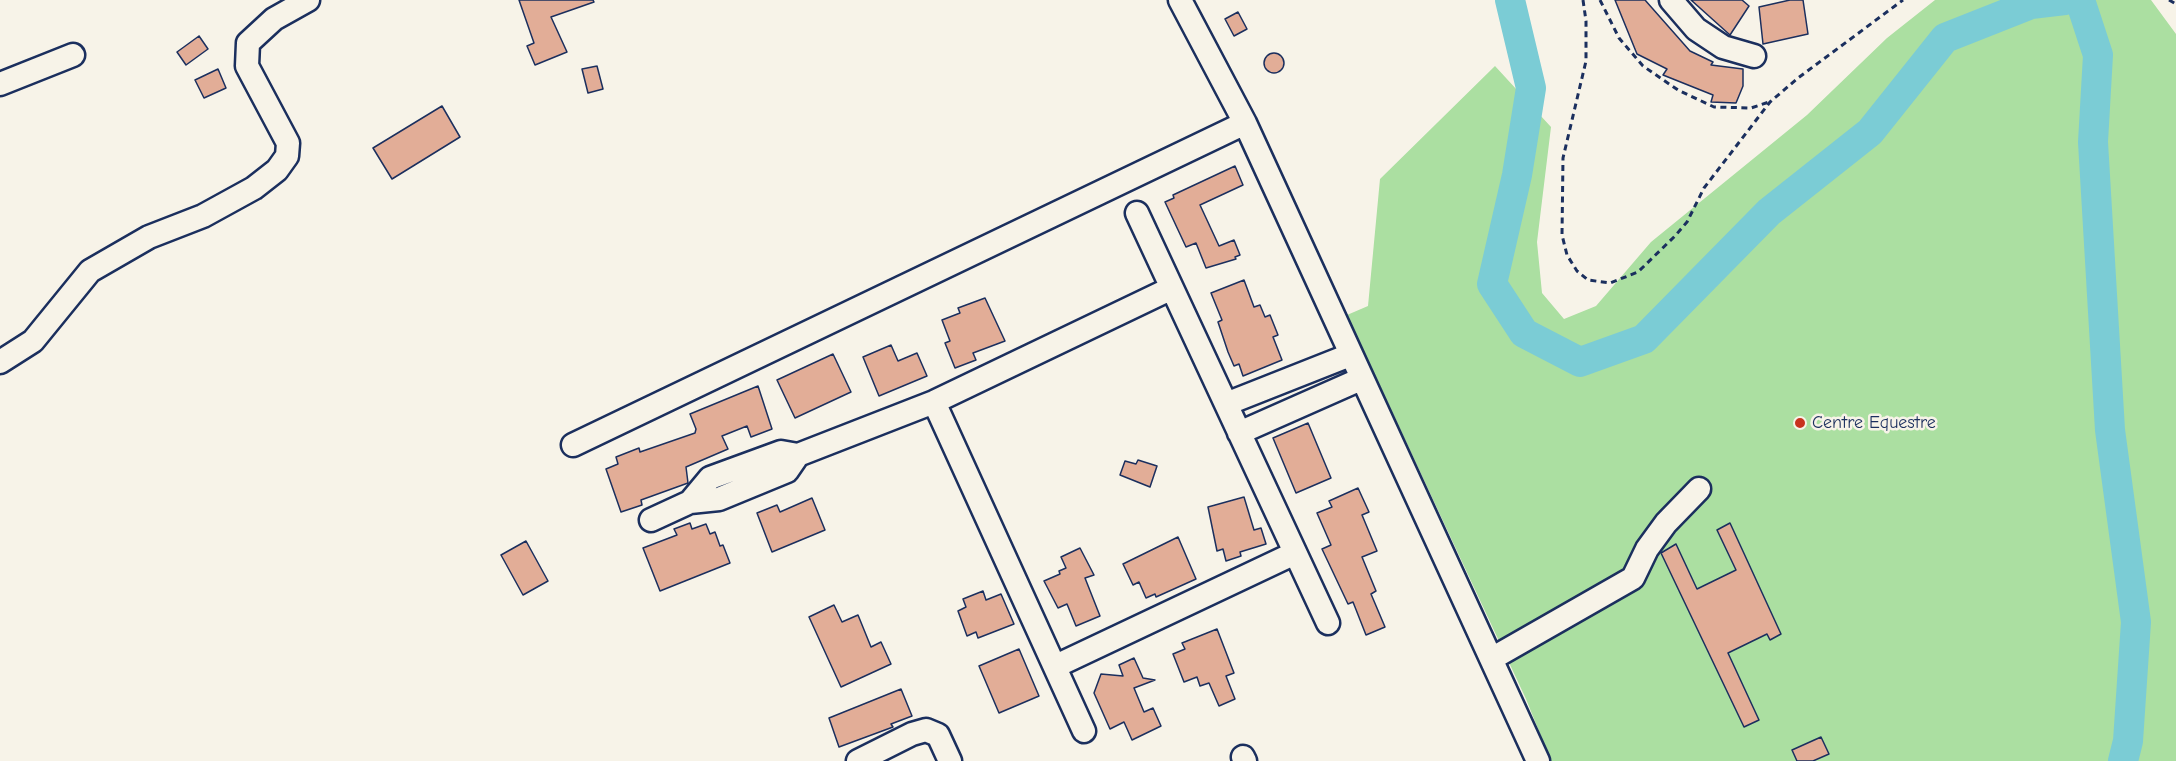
<!DOCTYPE html>
<style>
body{margin:0}
canvas{display:block;background:#f7f3e8}
</style>
<canvas width="2176" height="761"></canvas>
<script>
const ctx = document.querySelector('canvas').getContext('2d');
ctx.lineJoin = 'round';
function paint(path, color) {
  ctx.fillStyle = color;
  ctx.fill(path, 'evenodd');
}
function shape(rows) {
  const path = new Path2D();
  for (const r of rows) {
    if (r.length === 3) {
      path.moveTo(r[0] + r[2], r[1]);
      path.arc(r[0], r[1], r[2], 0, 2 * Math.PI);
      continue;
    }
    path.moveTo(r[0], r[1]);
    for (let i = 2; i < r.length; i += 2) path.lineTo(r[i], r[i + 1]);
  }
  return path;
}
function stroke(path, color, width, dash) {
  ctx.strokeStyle = color;
  ctx.lineWidth = width;
  ctx.lineCap = dash ? 'butt' : 'round';
  ctx.setLineDash(dash || []);
  ctx.stroke(path);
}
function drawText(font, color, halo, rows, align = 'center') {
  ctx.font = font + ' "Comic Neue",sans-serif';
  ctx.lineWidth = 5;
  ctx.setLineDash([]);
  ctx.textBaseline = 'middle';
  ctx.strokeStyle = halo;
  ctx.fillStyle = color;
  for (const [text, x, y, turn = 0] of rows) {
    ctx.save();
    ctx.translate(x, y);
    ctx.rotate((+turn || 0) * Math.PI / 180);
    ctx.textAlign = isNaN(turn) ? turn : align;
    if (halo) ctx.strokeText(text, 0, 0);
    ctx.fillText(text, 0, 0);
    ctx.restore();
  }
}
paint(shape([
 [1935,0,2151,0,2176,34,2176,761,1551,761,1526,699,1347,315,1368,306,1380,179,1495,66,1551,127,1537,242,1542,293,1564,319,1596,306,1651,242,1807,115,1887,38]
]), '#abdfa1');
stroke(shape([
 [1510,0,1531,88,1517,175,1492,284,1524,333,1580,362,1644,339,1769,212,1870,132,1945,38,2031,4,2065,0],
 [2080,0,2098,55,2093,142,2110,430,2136,622,2128,741,2123,761]
]), '#7bccd5', 30);
const building = shape([
 [519,0,593,0,594,2,551,17,567,52,535,65,527,46,534,43,519,0],
 [1615,0,1645,0,1690,51,1713,62,1711,65,1743,69,1743,86,1736,103,1711,102,1713,95,1663,75,1667,69,1637,54,1615,0],
 [1691,0,1742,0,1749,6,1730,35,1691,0],
 [1790,0,1803,0,1808,34,1763,44,1759,7,1790,0],
 [1238,12,1247,29,1234,36,1225,19,1238,12],
 [199,36,208,49,186,65,177,52,199,36],
 [1274,63,10],
 [597,66,603,89,588,93,582,69,597,66],
 [218,69,226,88,204,98,195,80,218,69],
 [442,106,460,137,392,179,373,148,442,106],
 [1235,166,1243,185,1200,205,1219,246,1234,240,1240,255,1235,257,1236,259,1206,268,1196,243,1186,247,1165,202,1174,198,1173,195,1235,166],
 [1244,280,1254,307,1260,305,1265,317,1270,315,1278,335,1273,337,1282,360,1243,376,1239,364,1234,366,1228,352,1218,322,1222,320,1211,293,1244,280],
 [985,298,1005,341,973,353,976,360,955,368,945,343,950,341,942,320,960,313,958,308,985,298],
 [891,345,898,361,917,353,927,376,879,396,863,357,891,345],
 [833,354,851,392,795,418,777,380,833,354],
 [758,386,772,429,751,437,747,426,722,436,728,449,686,467,688,483,641,500,642,505,621,512,606,469,618,464,616,457,639,448,640,452,695,433,696,429,690,414,758,386],
 [1308,423,1331,478,1296,493,1273,438,1308,423],
 [1138,460,1157,466,1150,487,1120,475,1125,461,1136,464,1138,460],
 [1358,488,1369,512,1362,515,1377,551,1362,557,1376,591,1371,594,1385,627,1366,635,1353,602,1348,604,1322,549,1331,545,1317,513,1332,507,1329,501,1358,488],
 [1244,497,1254,530,1261,528,1266,544,1240,552,1241,556,1226,561,1223,549,1217,551,1208,507,1244,497],
 [812,498,825,530,772,552,757,513,777,505,780,512,812,498],
 [690,523,692,529,706,524,710,534,715,532,720,546,723,545,730,563,660,591,643,548,677,535,674,529,690,523],
 [1730,523,1781,634,1770,640,1767,634,1728,653,1759,720,1744,727,1661,553,1676,544,1697,589,1736,570,1717,530,1730,523],
 [1178,537,1196,579,1156,597,1155,594,1146,598,1139,582,1133,585,1123,564,1178,537],
 [526,541,548,581,523,595,501,555,526,541],
 [1080,548,1094,575,1085,578,1100,616,1076,626,1067,604,1058,608,1044,581,1060,574,1059,571,1066,568,1061,557,1080,548],
 [983,591,986,600,1001,594,1014,624,978,638,976,632,967,636,958,611,966,607,963,599,983,591],
 [834,605,842,622,858,615,871,647,881,642,891,664,841,687,809,617,834,605],
 [1217,629,1234,673,1226,676,1235,699,1219,706,1209,683,1200,686,1197,677,1184,682,1173,654,1185,649,1182,643,1217,629],
 [1019,649,1039,696,999,713,979,666,1019,649],
 [1134,658,1143,678,1155,680,1134,688,1144,712,1153,708,1161,726,1132,740,1124,722,1110,729,1094,693,1101,674,1123,676,1119,665,1134,658],
 [901,689,912,716,891,724,893,727,839,747,829,718,901,689],
 [1821,737,1829,754,1813,761,1797,761,1792,750,1821,737]
]);
paint(building, '#e2ad97');
stroke(building, '#1b2f5e', 1.5);
const minor = shape([
 [1180,0,1245,123,1538,761],
 [1671,0,1696,29,1723,47,1754,56],
 [0,84,73,55],
 [1137,213,1328,623],
 [0,362,33,341,90,271,149,237,203,216,254,188,277,170,287,156,288,143,247,66,248,43,274,19,308,0],
 [934,402,1084,731],
 [1226,404,1350,355],
 [1239,433,1361,379],
 [573,445,1245,123],
 [690,502,719,499,787,471,798,455],
 [651,520,690,502,710,478,781,452,798,455,934,402,1172,288],
 [1493,658,1633,578,1647,549,1666,523,1699,489],
 [1056,666,1295,553],
 [1243,757,1245,761],
 [858,761,912,734,926,730,938,735,950,761]
]);
stroke(minor, '#1b2f5e', 27);
stroke(shape([
 [1583,0,1586,21,1586,61,1563,158,1562,235,1567,255,1577,271,1588,280,1610,283,1638,272,1675,236,1687,222,1704,188,1770,102,1798,78,1903,0],
 [1600,0,1619,38,1643,66,1678,90,1714,107,1751,108,1769,102],
 [2169,0,2176,4]
]), '#1b2f5e', 3, [6, 4.5]);
stroke(minor, '#f7f3e8', 22);
for (const [x, y, r, color] of [
 [1800,423,6,"#c8321e"]
]) {
  const dot = new Path2D();
  dot.arc(x, y, r, 0, 2 * Math.PI);
  ctx.fillStyle = color;
  ctx.fill(dot);
  stroke(dot, '#f7f3e8', 2);
}
drawText('18px', '#1b2f5e', '#f7f3e8', [
 ["Centre Equestre",1812,423]
], 'left');
</script>
